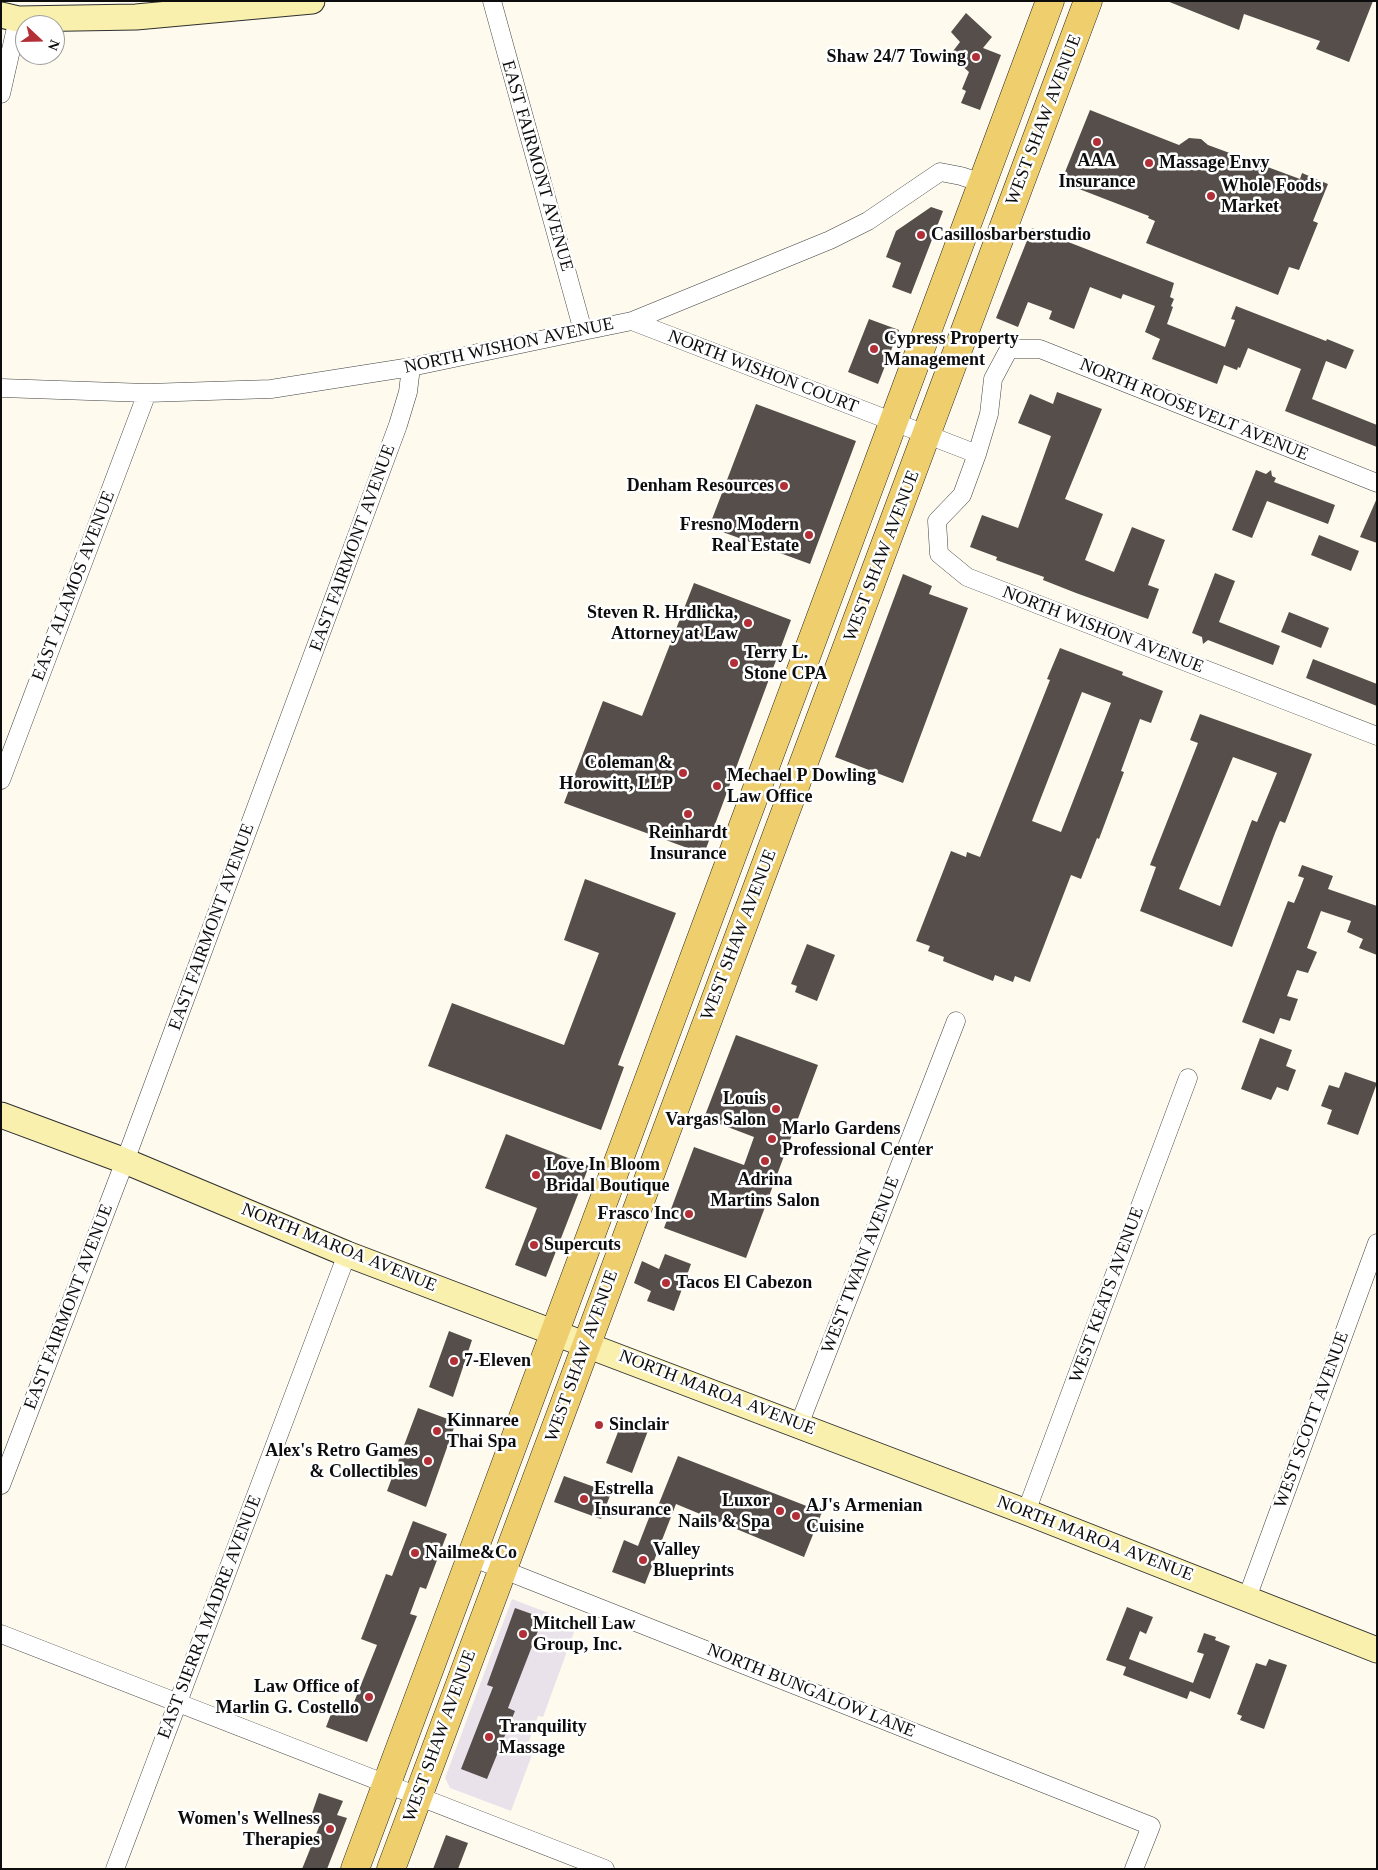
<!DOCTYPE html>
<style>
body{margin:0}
#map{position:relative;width:1378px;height:1870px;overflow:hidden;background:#fefbee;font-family:"Times New Roman",serif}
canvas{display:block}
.frame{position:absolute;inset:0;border:2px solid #0d0d0d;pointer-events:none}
.north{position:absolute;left:15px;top:15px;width:50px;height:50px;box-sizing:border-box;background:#fff;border:1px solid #9e9e9e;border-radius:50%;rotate:111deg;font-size:14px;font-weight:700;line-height:20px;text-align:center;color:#0d0d0d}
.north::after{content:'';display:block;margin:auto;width:18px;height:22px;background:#b32f37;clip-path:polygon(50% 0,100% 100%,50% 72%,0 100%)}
</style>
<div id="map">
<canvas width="1378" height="1870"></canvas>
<div class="frame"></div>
<div class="north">N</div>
</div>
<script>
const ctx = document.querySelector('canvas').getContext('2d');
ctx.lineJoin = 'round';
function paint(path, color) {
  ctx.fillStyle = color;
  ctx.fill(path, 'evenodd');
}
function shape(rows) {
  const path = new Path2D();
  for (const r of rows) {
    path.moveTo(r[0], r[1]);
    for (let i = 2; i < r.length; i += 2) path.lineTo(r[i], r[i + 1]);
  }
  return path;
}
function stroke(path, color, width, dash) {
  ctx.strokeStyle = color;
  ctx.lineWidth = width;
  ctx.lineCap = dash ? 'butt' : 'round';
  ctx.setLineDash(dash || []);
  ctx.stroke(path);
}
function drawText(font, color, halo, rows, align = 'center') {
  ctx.font = font + ' "Times New Roman",serif';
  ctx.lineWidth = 5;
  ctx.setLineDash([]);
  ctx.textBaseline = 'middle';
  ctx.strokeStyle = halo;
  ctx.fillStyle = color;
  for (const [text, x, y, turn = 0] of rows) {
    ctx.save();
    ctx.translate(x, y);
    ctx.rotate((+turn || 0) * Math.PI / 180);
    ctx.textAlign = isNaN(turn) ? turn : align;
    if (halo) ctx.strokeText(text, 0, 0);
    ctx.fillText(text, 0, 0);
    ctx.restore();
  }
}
paint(shape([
 [512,1599,577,1624,543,1717,538,1716,528,1744,535,1747,511,1811,450,1788,445,1778]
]), '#eae2eb');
paint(shape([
 [1167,1,1373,1,1349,62,1316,49,1320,41,1244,14,1239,30],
 [966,13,992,37,983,48,1001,55,980,110,961,103,966,91,962,89,969,72,950,55,960,42,951,32],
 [1090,110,1179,145,1189,138,1201,139,1208,145,1300,179,1302,173,1328,184,1313,221,1318,223,1299,270,1289,267,1278,295,1146,243,1155,221,1148,218,1149,216,1061,182],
 [931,207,943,211,911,294,892,287,901,263,886,257,896,231],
 [1032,228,1174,283,1170,297,1174,299,1171,306,1173,307,1167,324,1225,347,1235,320,1231,319,1236,306,1326,341,1327,339,1354,350,1346,369,1326,361,1312,399,1377,425,1377,447,1285,411,1301,369,1248,348,1240,368,1238,367,1237,370,1224,365,1217,384,1152,359,1160,339,1145,332,1155,306,1123,294,1121,299,1090,287,1074,329,1049,319,1052,311,1028,302,1018,327,996,318],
 [869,319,899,330,878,384,848,372],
 [1057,392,1102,409,1065,499,1103,514,1085,560,1114,572,1132,527,1165,540,1148,585,1159,589,1148,619,1076,593,1043,580,1044,577,996,560,997,557,970,547,982,515,1018,528,1051,436,1018,423,1030,394,1053,404],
 [756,404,856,441,810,564,709,527],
 [1256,470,1266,474,1271,470,1272,476,1276,478,1274,482,1335,505,1328,524,1267,501,1252,538,1232,530],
 [1377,498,1377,543,1360,537],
 [1319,535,1359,551,1351,571,1311,555],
 [1215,573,1235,581,1219,622,1280,646,1273,665,1208,640,1203,644,1202,637,1192,633],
 [903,574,932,586,929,594,968,608,903,783,835,757],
 [694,583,791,620,704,854,564,803,603,701,642,716],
 [1289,612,1329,628,1321,648,1281,632],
 [1060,648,1123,672,1122,675,1163,691,1151,723,1140,719,1121,771,1124,772,1099,839,1097,838,1081,879,1071,875,1030,982,1015,976,1013,982,995,975,993,981,943,961,944,957,928,951,930,946,916,941,951,851,966,857,967,852,980,857,1050,680,1047,679],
 [1082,692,1111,703,1061,832,1032,821],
 [1313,659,1377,684,1377,706,1306,678],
 [1200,714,1312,754,1285,823,1280,821,1275,833,1232,947,1140,911,1156,867,1150,865,1198,743,1190,740],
 [1233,757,1277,773,1257,822,1252,820,1220,906,1179,889],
 [1302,865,1333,876,1328,889,1377,906,1377,955,1359,948,1363,939,1347,932,1351,921,1321,911,1307,948,1317,952,1308,973,1297,970,1287,996,1298,999,1290,1021,1280,1018,1274,1034,1242,1022,1288,901,1294,903,1299,891,1304,878,1298,876],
 [585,879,676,913,618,1065,624,1067,601,1130,428,1066,452,1003,564,1045,599,953,564,940],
 [807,944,835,955,817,1001,795,992,797,986,791,984],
 [736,1035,818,1065,746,1258,664,1228,694,1147,744,1165,754,1137,704,1118],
 [1260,1038,1292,1050,1286,1066,1296,1070,1288,1091,1277,1087,1271,1100,1241,1089],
 [1345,1072,1377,1083,1358,1135,1327,1124,1332,1110,1321,1106,1329,1085,1339,1088],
 [506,1134,589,1166,546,1277,515,1265,537,1208,485,1188],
 [665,1254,691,1264,674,1311,647,1301,651,1291,634,1283,642,1261,659,1269],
 [449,1331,472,1340,453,1397,429,1387],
 [418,1408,456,1422,426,1507,387,1491],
 [623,1419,649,1428,632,1473,606,1463],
 [678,1456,822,1512,804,1557,676,1504,645,1584,612,1572,624,1540,638,1546,652,1510,656,1511],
 [564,1476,611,1493,601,1519,554,1502],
 [413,1521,447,1534,426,1589,420,1587,410,1614,417,1616,367,1742,326,1727,334,1706,350,1712,377,1645,361,1639,386,1574,392,1576],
 [1127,1607,1153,1617,1146,1634,1140,1631,1129,1659,1193,1683,1187,1699,1123,1675,1126,1667,1106,1660],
 [515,1608,543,1618,508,1708,515,1711,487,1779,461,1769,493,1687,487,1685],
 [1204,1633,1216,1637,1215,1640,1230,1646,1210,1699,1190,1691,1204,1654,1197,1652],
 [1269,1659,1287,1665,1264,1729,1240,1720,1242,1716,1237,1714,1256,1663,1266,1666],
 [319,1793,343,1801,337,1815,347,1818,327,1869,302,1869,321,1822,310,1819],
 [446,1835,468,1843,458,1869,433,1869]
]), '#554e4a');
const street = shape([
 [492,1,583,331],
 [1,94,18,19],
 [632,321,977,454],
 [1,388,147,393,271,389,411,367,583,331,632,321,830,240,868,221,940,172,961,176,982,183],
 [1377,483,1040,349,1009,349,993,379,989,414,977,454,962,495,937,521,939,554,967,577,1377,736],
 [1,780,147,393],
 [799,1425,956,1021],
 [1,1485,125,1161,398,425,408,392,411,367],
 [1026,1512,1188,1078],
 [471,1557,1151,1826,1134,1869],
 [1247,1598,1377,1243],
 [1,1634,605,1869],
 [115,1869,347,1254]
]);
const secondary = shape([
 [1,15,18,19,136,17,312,1],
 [1,1115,125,1161,347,1254,1026,1512,1377,1650]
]);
const primary = shape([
 [355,1869,1050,1],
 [391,1869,1088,1]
]);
stroke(street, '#404040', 19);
stroke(secondary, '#2f2f2f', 27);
stroke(primary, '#1e1e1e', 29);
stroke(street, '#fff', 18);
stroke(secondary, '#f9f0ae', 25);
stroke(primary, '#efce6d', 28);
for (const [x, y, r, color] of [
 [976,57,5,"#b32f37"],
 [1097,142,5,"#b32f37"],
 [1149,163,5,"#b32f37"],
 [1211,196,5,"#b32f37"],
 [921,235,5,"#b32f37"],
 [874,349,5,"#b32f37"],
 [784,486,5,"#b32f37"],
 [809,535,5,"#b32f37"],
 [748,623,5,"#b32f37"],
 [734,663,5,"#b32f37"],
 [683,773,5,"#b32f37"],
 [717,786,5,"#b32f37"],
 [688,814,5,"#b32f37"],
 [776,1109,5,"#b32f37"],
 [772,1139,5,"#b32f37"],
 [765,1161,5,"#b32f37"],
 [536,1175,5,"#b32f37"],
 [689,1214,5,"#b32f37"],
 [534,1245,5,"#b32f37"],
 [666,1283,5,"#b32f37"],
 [454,1361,5,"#b32f37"],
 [599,1425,5,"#b32f37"],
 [437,1431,5,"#b32f37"],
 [428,1461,5,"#b32f37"],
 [584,1499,5,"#b32f37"],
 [780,1511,5,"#b32f37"],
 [796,1516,5,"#b32f37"],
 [415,1553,5,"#b32f37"],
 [643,1560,5,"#b32f37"],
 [523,1634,5,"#b32f37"],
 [369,1697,5,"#b32f37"],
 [489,1737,5,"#b32f37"],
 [330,1829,5,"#b32f37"]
]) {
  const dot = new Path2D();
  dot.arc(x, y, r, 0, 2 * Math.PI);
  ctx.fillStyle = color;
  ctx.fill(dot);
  stroke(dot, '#fff', 2);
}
drawText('bold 18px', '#0d0d0d', '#fff', [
 ["Shaw 24/7 Towing",966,57,"right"],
 ["AAA",1097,161,"center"],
 ["Insurance",1097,182,"center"],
 ["Massage Envy",1159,163],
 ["Whole Foods",1221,186],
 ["Market",1221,207],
 ["Casillosbarberstudio",931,235],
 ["Cypress Property",884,339],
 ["Management",884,360],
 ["Denham Resources",774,486,"right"],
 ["Fresno Modern",799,525,"right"],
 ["Real Estate",799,546,"right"],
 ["Steven R. Hrdlicka,",738,613,"right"],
 ["Attorney at Law",738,634,"right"],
 ["Terry L.",744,653],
 ["Stone CPA",744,674],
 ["Coleman &",673,763,"right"],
 ["Horowitt, LLP",673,784,"right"],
 ["Mechael P Dowling",727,776],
 ["Law Office",727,797],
 ["Reinhardt",688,833,"center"],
 ["Insurance",688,854,"center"],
 ["Louis",766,1099,"right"],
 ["Vargas Salon",766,1120,"right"],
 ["Marlo Gardens",782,1129],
 ["Professional Center",782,1150],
 ["Love In Bloom",546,1165],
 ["Bridal Boutique",546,1186],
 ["Adrina",765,1180,"center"],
 ["Martins Salon",765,1201,"center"],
 ["Frasco Inc",679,1214,"right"],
 ["Supercuts",544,1245],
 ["Tacos El Cabezon",676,1283],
 ["7-Eleven",464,1361],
 ["Kinnaree",447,1421],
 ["Thai Spa",447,1442],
 ["Sinclair",609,1425],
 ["Alex's Retro Games",418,1451,"right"],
 ["& Collectibles",418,1472,"right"],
 ["Estrella",594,1489],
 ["Insurance",594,1510],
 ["Luxor",770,1501,"right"],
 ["Nails & Spa",770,1522,"right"],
 ["AJ's Armenian",806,1506],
 ["Cuisine",806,1527],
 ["Valley",653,1550],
 ["Blueprints",653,1571],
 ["Nailme&Co",425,1553],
 ["Mitchell Law",533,1624],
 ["Group, Inc.",533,1645],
 ["Law Office of",359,1687,"right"],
 ["Marlin G. Costello",359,1708,"right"],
 ["Tranquility",499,1727],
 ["Massage",499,1748],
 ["Women's Wellness",320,1819,"right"],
 ["Therapies",320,1840,"right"]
], 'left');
drawText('18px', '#0d0d0d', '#fff', [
 ["WEST SHAW AVENUE",1044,120,-69],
 ["EAST FAIRMONT AVENUE",537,166,74],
 ["NORTH WISHON AVENUE",509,346,-12],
 ["NORTH WISHON COURT",763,372,21],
 ["NORTH ROOSEVELT AVENUE",1194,410,22],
 ["EAST FAIRMONT AVENUE",353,548,-70],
 ["WEST SHAW AVENUE",882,556,-69],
 ["EAST ALAMOS AVENUE",74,586,-69],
 ["NORTH WISHON AVENUE",1103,630,21],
 ["EAST FAIRMONT AVENUE",212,927,-70],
 ["WEST SHAW AVENUE",739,935,-69],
 ["NORTH MAROA AVENUE",339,1248,22],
 ["WEST TWAIN AVENUE",861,1265,-69],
 ["WEST KEATS AVENUE",1107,1295,-70],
 ["EAST FAIRMONT AVENUE",69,1307,-69],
 ["WEST SHAW AVENUE",582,1356,-70],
 ["NORTH MAROA AVENUE",717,1393,21],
 ["WEST SCOTT AVENUE",1312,1420,-70],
 ["NORTH MAROA AVENUE",1095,1539,21],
 ["EAST SIERRA MADRE AVENUE",210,1617,-69],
 ["NORTH BUNGALOW LANE",811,1691,22],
 ["WEST SHAW AVENUE",440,1736,-70]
]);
</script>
